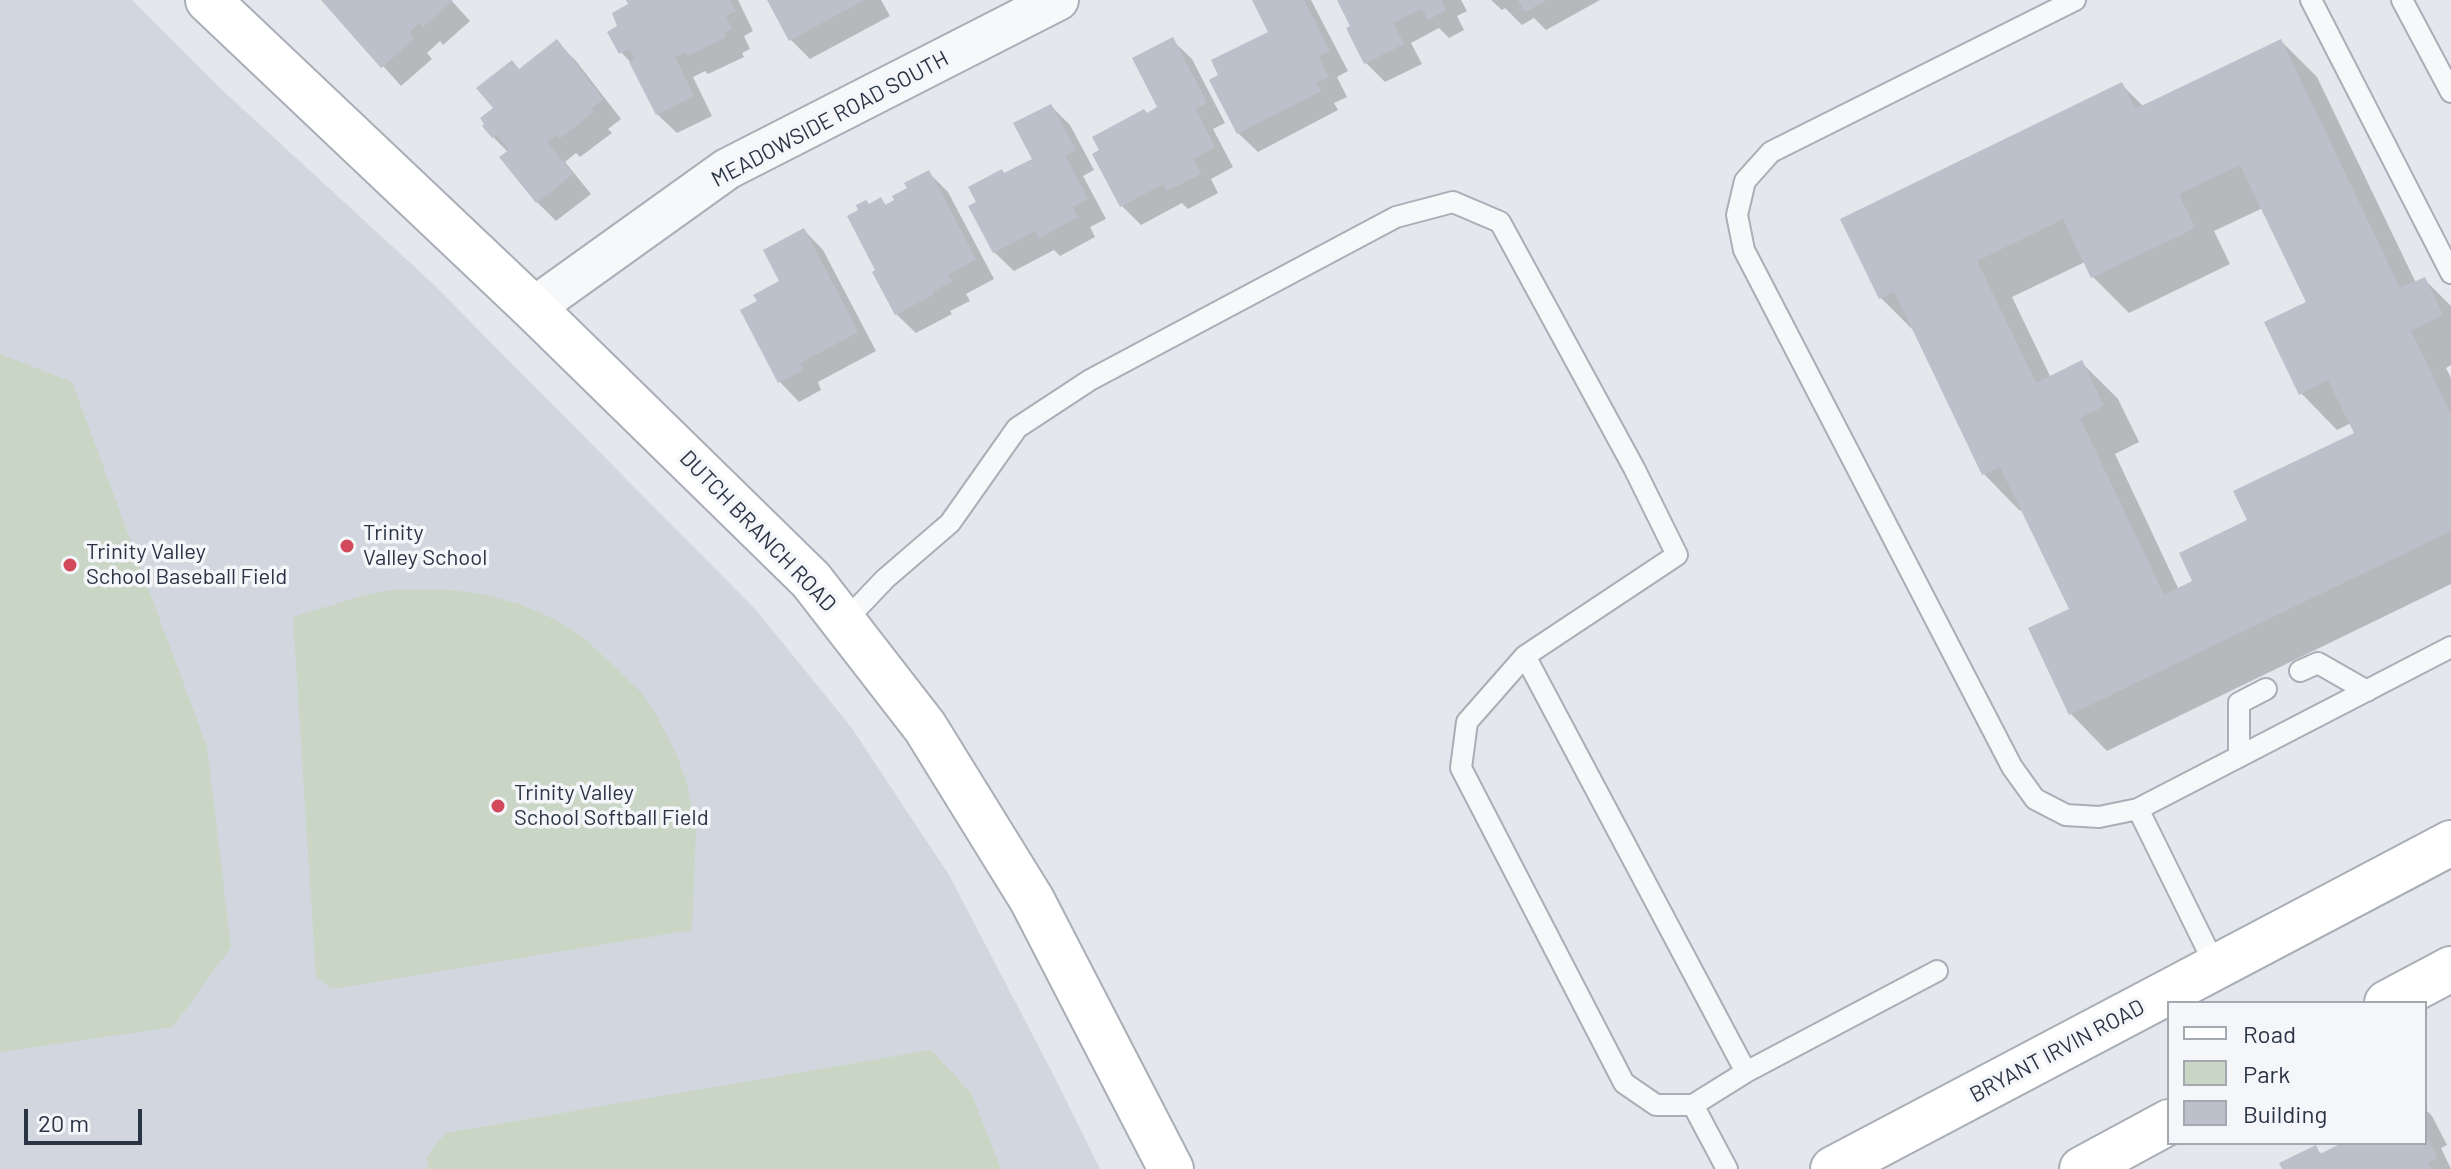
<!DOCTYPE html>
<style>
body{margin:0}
#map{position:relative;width:2451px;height:1169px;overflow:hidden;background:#e4e7ec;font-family:Barlow,sans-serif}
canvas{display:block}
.legend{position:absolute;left:2167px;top:1001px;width:260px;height:144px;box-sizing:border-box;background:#f4f6f9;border:2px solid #a4a8b1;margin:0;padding:10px 14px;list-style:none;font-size:24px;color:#2b3445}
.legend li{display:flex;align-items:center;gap:16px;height:40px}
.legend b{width:40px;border:2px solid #a4a8b1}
.scale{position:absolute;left:24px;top:1109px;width:118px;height:36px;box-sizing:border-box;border:4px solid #2b3445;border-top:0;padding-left:10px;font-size:24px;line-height:28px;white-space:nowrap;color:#2b3445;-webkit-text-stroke:6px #f4f6f9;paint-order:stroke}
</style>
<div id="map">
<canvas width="2451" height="1169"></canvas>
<ul class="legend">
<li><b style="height:10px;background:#fff"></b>Road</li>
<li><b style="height:22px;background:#c9d6c5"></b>Park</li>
<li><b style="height:22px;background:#bbc0ca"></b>Building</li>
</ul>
<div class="scale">20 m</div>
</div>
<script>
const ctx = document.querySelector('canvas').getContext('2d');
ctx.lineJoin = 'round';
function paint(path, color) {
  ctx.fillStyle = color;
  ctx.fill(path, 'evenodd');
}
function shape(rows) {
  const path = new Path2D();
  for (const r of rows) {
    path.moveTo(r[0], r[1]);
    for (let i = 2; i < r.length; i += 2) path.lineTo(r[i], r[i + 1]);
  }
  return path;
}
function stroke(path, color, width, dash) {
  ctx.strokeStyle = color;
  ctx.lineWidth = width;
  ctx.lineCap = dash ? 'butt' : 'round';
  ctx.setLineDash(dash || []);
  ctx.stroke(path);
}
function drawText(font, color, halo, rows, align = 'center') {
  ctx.font = font + ' Barlow,sans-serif';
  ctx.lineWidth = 7;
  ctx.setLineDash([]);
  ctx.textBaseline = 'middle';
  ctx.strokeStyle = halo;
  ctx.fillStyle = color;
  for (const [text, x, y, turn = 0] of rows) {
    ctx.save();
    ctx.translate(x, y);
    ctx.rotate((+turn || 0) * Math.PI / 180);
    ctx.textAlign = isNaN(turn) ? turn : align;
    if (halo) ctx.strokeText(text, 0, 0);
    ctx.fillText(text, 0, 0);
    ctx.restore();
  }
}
paint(shape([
 [0,0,132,0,220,88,431,282,756,610,851,727,949,875,1054,1076,1100,1169,0,1169]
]), '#d2d6de');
paint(shape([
 [0,354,72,382,207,747,231,947,173,1027,0,1052],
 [400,589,442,589,482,594,519,604,554,619,583,637,639,690,655,713,676,753,687,783,696,829,692,930,332,989,316,977,293,617,365,595],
 [931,1050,971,1093,1001,1169,428,1169,427,1157,445,1133]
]), '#c9d6c5');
paint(shape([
 [324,0,451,0,470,21,443,45,440,41,427,53,432,59,401,86],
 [628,0,738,0,753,31,744,36,750,49,742,53,744,57,708,74,705,71,693,77,712,116,677,133,657,114,633,65,621,52,619,27,631,5],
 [769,0,881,0,890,16,810,59,791,40],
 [1254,0,1311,0,1348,71,1337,77,1347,97,1334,103,1338,110,1258,152,1238,133,1270,33],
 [1340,0,1461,0,1467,11,1457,16,1464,30,1449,38,1439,28,1411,43,1422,64,1385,82,1366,63,1353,27],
 [1491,0,1600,0,1546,30,1534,18,1522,25,1505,8,1502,10],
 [1172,40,1192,59,1225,123,1213,129,1233,167,1211,179,1218,193,1188,209,1182,203,1141,225,1122,206,1147,115,1160,108],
 [2281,41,2317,77,2416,283,2424,279,2451,306,2451,365,2446,368,2451,378,2451,584,2107,751,2071,714,2031,629,2071,610,2023,509,2020,511,1984,474,1916,333,1880,297,2122,85,2144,107],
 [2263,208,2308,303,2301,393,2337,430,2351,423,2357,434,2250,521,2195,582,2179,590,2115,454,2139,442,2118,399,2082,363,2051,378,2012,297,2085,262,2093,277,2129,313,2230,264,2214,231],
 [557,42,576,61,621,119,608,129,612,133,580,157,576,153,565,162,591,194,556,221,537,202,509,153,493,137,496,109,520,71],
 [1051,106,1070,125,1094,170,1083,176,1106,219,1090,227,1095,237,1060,256,1054,250,1014,271,994,252,1005,175,1035,159],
 [929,173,948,192,994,279,966,294,970,301,950,311,952,314,916,333,896,314,878,271,870,206,881,200,887,206],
 [804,230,823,250,876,351,818,382,821,390,799,402,780,382,759,302,782,282],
 [2425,1109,2432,1116,2447,1145,2441,1148,2451,1169,2284,1169,2315,1148,2323,1155,2346,1143,2425,1143]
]), '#0003');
paint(shape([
 [321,0,453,0,423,27,419,23,409,33,414,39,381,68],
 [626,0,730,0,736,11,726,16,732,29,724,33,726,37,687,56,685,52,675,57,694,96,656,115,629,62,635,60,629,48,619,54,607,32,617,26,612,13,628,4],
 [767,0,864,0,789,41],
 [1252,0,1304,0,1330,51,1319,57,1329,77,1316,83,1321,91,1237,134,1209,80,1218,75,1211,60,1268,32],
 [1337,0,1441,0,1446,10,1428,20,1422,8,1393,23,1404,44,1364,64,1346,28,1350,26],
 [1518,0,1547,0,1525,12],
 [1173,37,1207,103,1195,109,1215,147,1193,159,1201,174,1167,191,1163,184,1120,207,1092,154,1099,150,1092,137,1144,109,1147,113,1157,107,1132,58],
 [557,39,603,99,591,109,594,112,559,139,556,135,547,142,573,174,536,203,499,157,509,150,497,135,492,138,482,126,484,124,480,118,493,108,476,88,512,60,519,69],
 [2281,39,2400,288,2425,277,2443,315,2411,331,2451,414,2451,531,2069,715,2028,628,2069,609,2000,467,1982,475,1894,291,1879,299,1840,219,2122,82,2135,109],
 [2240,165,2306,302,2264,322,2299,395,2328,380,2354,433,2233,491,2247,520,2179,553,2192,581,2164,595,2080,418,2104,406,2082,360,2036,383,1977,261,2063,219,2091,278,2195,228,2179,194],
 [1051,104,1076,150,1065,156,1088,199,1072,207,1078,217,1039,238,1035,231,993,253,968,206,976,202,968,187,1002,169,1004,173,1032,159,1013,123],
 [929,170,976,259,948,275,952,281,933,292,934,294,895,315,872,272,875,270,847,216,858,210,856,205,866,200,869,204,881,197,885,205,894,200,892,196,907,188,904,183],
 [804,228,858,332,800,363,803,370,778,383,740,310,757,301,753,295,779,281,763,250],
 [2425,1133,2437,1158,2428,1163,2431,1169,2282,1169,2279,1163,2316,1145,2320,1154,2342,1143,2425,1143]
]), '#bbc0ca');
const lane = shape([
 [2075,0,1771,152,1745,181,1737,215,1744,250,2012,767,2035,799,2066,815,2099,817,2138,809],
 [2311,0,2451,273],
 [2402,0,2451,92],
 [845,621,885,579,950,523,1017,428,1090,380,1396,217,1453,202,1500,222,1634,468,1677,555,1525,656,1467,722,1461,768,1624,1083,1656,1105,1693,1105],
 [1525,656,1746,1072],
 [2300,671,2318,663,2367,691],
 [2239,757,2239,703,2266,689],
 [2216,967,2138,809,2451,647],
 [1727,1169,1693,1105,1746,1072,1937,971]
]);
const street = shape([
 [533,308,727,169,1058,0]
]);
const secondary = shape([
 [208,0,533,308,811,580,925,727,1032,900,1171,1169],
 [2387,1003,2451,969],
 [1833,1169,2451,843],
 [2082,1169,2169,1122]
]);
stroke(lane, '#a9aeb7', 24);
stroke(street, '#a9aeb7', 44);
stroke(secondary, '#a9aeb7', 48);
stroke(lane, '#f7f8fa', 20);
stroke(street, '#f7f8fa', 40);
stroke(secondary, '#fff', 44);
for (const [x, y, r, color] of [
 [347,546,8,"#d1495b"],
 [70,565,8,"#d1495b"],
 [498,806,8,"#d1495b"]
]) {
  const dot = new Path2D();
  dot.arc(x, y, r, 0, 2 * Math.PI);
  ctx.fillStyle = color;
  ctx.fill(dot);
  stroke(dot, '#f4f6f9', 3);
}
drawText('22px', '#2b3445', '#f4f6f9', [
 ["MEADOWSIDE ROAD SOUTH",830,119,-28],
 ["DUTCH BRANCH ROAD",758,531,46],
 ["BRYANT IRVIN ROAD",2057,1051,-28]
]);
drawText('22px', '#2b3445', '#f4f6f9', [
 ["Trinity",363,533],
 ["Valley School",363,558],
 ["Trinity Valley",86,552],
 ["School Baseball Field",86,577],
 ["Trinity Valley",514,793],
 ["School Softball Field",514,818]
], 'left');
</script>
